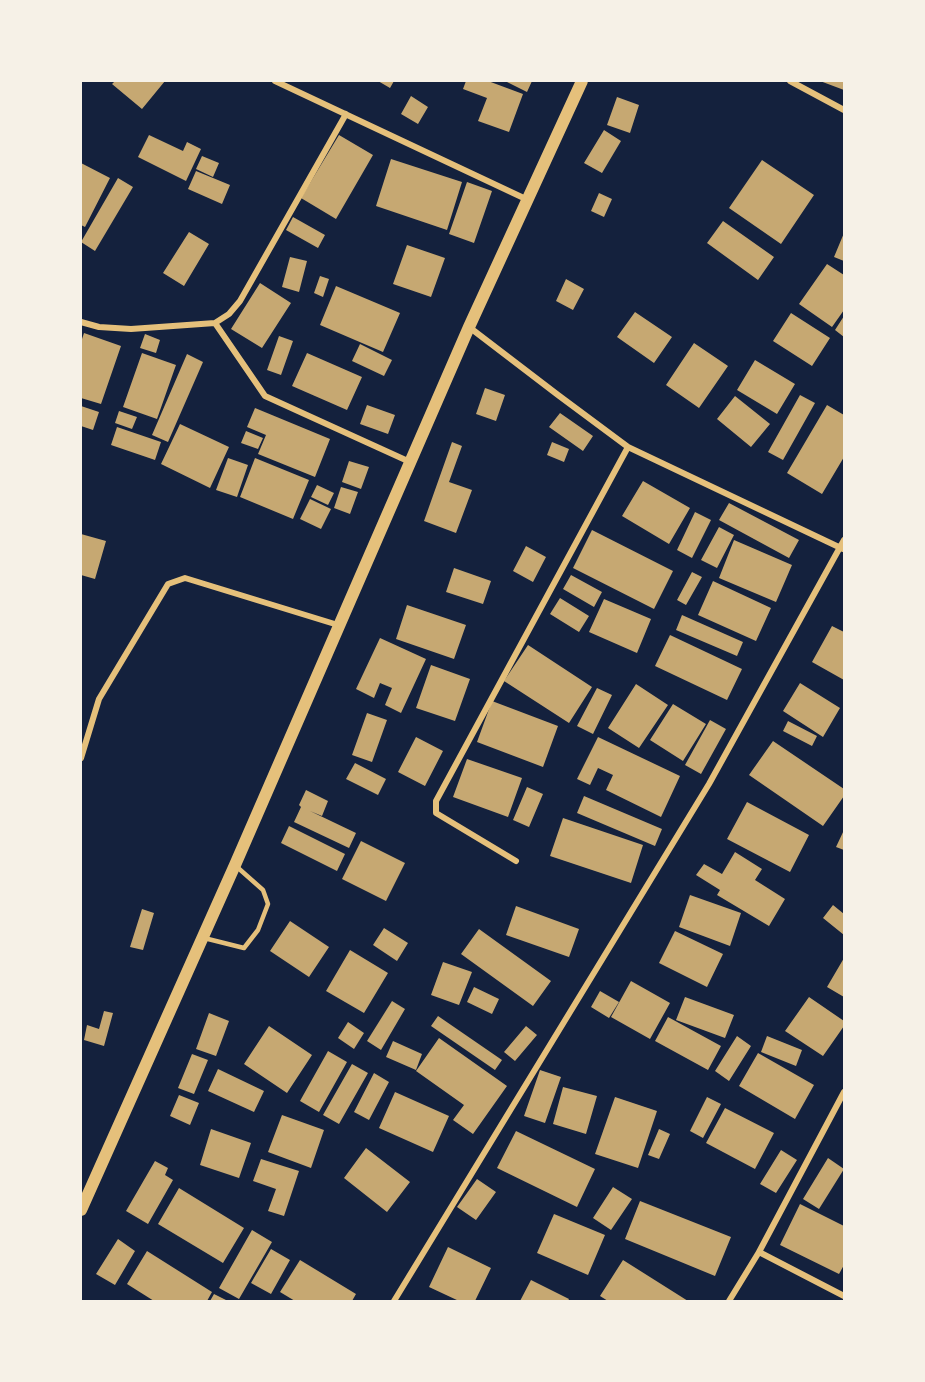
<!DOCTYPE html>
<style>
body{margin:0}
#map{position:relative;width:925px;height:1382px;overflow:hidden;background:#14213d;font-family:"Nunito Sans",sans-serif}
canvas{display:block}
.frame{position:absolute;inset:0;border:82px solid #f6f1e7;pointer-events:none}
</style>
<div id="map">
<canvas width="925" height="1382"></canvas>
<div class="frame"></div>
</div>
<script>
const ctx = document.querySelector('canvas').getContext('2d');
ctx.lineJoin = 'round';
function paint(path, color) {
  ctx.fillStyle = color;
  ctx.fill(path, 'evenodd');
}
function shape(rows) {
  const path = new Path2D();
  for (const r of rows) {
    path.moveTo(r[0], r[1]);
    for (let i = 2; i < r.length; i += 2) path.lineTo(r[i], r[i + 1]);
  }
  return path;
}
function stroke(path, color, width, dash) {
  ctx.strokeStyle = color;
  ctx.lineWidth = width;
  ctx.lineCap = dash ? 'butt' : 'round';
  ctx.setLineDash(dash || []);
  ctx.stroke(path);
}
paint(shape([
 [115,81,165,81,142,109,112,84],
 [378,81,394,81,390,88],
 [466,81,488,81,523,94,509,132,478,121,487,98,463,89],
 [505,81,532,81,527,92],
 [820,81,844,81,844,90],
 [411,96,428,107,418,124,401,114],
 [617,97,639,105,630,133,607,125],
 [604,130,621,141,602,173,584,163],
 [149,135,183,151,187,142,201,149,186,181,138,157],
 [339,135,373,155,336,219,301,198],
 [202,156,219,163,213,177,196,169],
 [391,159,462,182,447,230,376,206],
 [762,160,814,195,781,244,729,208],
 [81,163,110,178,85,227,81,225],
 [196,171,230,185,222,204,188,189],
 [118,178,133,187,95,251,81,242],
 [467,182,492,191,474,243,449,234],
 [599,193,612,199,604,217,591,211],
 [293,217,325,235,318,248,286,230],
 [723,221,774,257,758,280,707,243],
 [189,232,209,244,184,286,163,273],
 [844,233,844,261,834,257],
 [407,245,445,258,431,297,393,284],
 [290,257,307,261,299,292,282,287],
 [827,264,844,275,844,310,832,327,799,304],
 [320,276,329,279,323,297,314,293],
 [566,279,584,289,573,310,556,301],
 [260,283,291,303,262,348,231,329],
 [336,286,400,313,383,352,320,325],
 [635,312,672,337,654,363,617,337],
 [791,313,830,338,812,366,773,341],
 [844,316,844,337,835,330],
 [84,333,121,346,101,404,81,398,81,342],
 [145,334,160,340,156,353,140,348],
 [279,336,293,341,281,375,267,370],
 [694,343,728,366,699,408,666,385],
 [360,344,392,360,384,376,352,361],
 [142,353,176,365,157,419,123,407],
 [307,353,362,377,347,410,292,386],
 [187,354,203,362,168,442,152,435],
 [755,360,795,384,777,414,737,390],
 [485,388,505,395,496,421,476,414],
 [800,395,815,403,783,460,768,452],
 [735,396,770,424,751,447,717,419],
 [367,405,395,415,388,434,360,424],
 [827,405,844,415,844,457,822,494,787,473],
 [81,406,99,412,93,430,81,426],
 [255,408,330,439,315,477,258,454,266,435,247,427],
 [119,411,137,417,132,429,115,423],
 [560,413,593,436,583,451,549,427],
 [180,424,229,447,210,488,161,464],
 [117,427,161,442,155,460,111,445],
 [246,431,263,438,258,449,241,443],
 [452,442,462,446,449,482,472,490,456,533,424,521],
 [552,442,569,449,564,462,547,455],
 [228,458,248,465,237,497,216,490],
 [255,458,309,480,293,519,240,497],
 [349,461,369,467,361,489,342,482],
 [643,481,690,508,669,544,622,516],
 [317,485,334,493,328,505,311,497],
 [341,487,358,492,350,514,334,508],
 [310,499,331,509,321,529,300,519],
 [729,503,799,540,789,558,719,520],
 [695,512,711,520,692,558,677,550],
 [719,527,734,535,717,568,701,560],
 [592,530,673,571,654,609,573,568],
 [81,534,106,541,95,579,81,575],
 [734,540,792,565,776,602,719,578],
 [526,546,546,557,533,582,513,571],
 [454,568,491,581,483,604,446,592],
 [692,572,702,577,686,605,677,600],
 [571,575,602,592,594,607,563,589],
 [713,581,771,608,756,641,698,615],
 [560,598,589,616,579,632,550,614],
 [604,599,651,619,637,653,589,632],
 [407,605,466,625,454,659,396,639],
 [682,615,743,642,737,656,676,630],
 [832,626,844,632,844,680,812,662],
 [670,635,742,669,727,700,655,666],
 [380,638,426,659,401,713,385,705,392,688,380,683,374,698,356,689],
 [528,645,592,687,569,723,504,681],
 [431,665,470,679,455,721,416,708],
 [800,683,840,708,823,737,783,711],
 [636,684,668,705,639,748,608,728],
 [597,688,612,695,593,734,577,726],
 [492,701,558,726,543,767,477,742],
 [673,704,706,724,683,761,650,740],
 [367,713,387,720,372,762,352,755],
 [710,720,726,729,701,774,685,765],
 [788,721,817,736,812,746,783,731],
 [416,737,443,751,425,786,398,772],
 [598,737,680,776,661,817,606,790,613,775,598,768,590,785,577,779],
 [773,741,844,789,844,796,823,826,749,775],
 [467,759,522,778,508,817,453,797],
 [355,763,386,779,378,795,346,779],
 [527,787,543,794,529,827,513,820],
 [306,790,328,801,322,816,310,811,356,833,349,848,294,822,301,807,299,805],
 [584,796,662,829,655,846,577,813],
 [747,802,809,835,790,872,727,839],
 [563,818,643,845,631,883,550,856],
 [289,826,345,854,337,871,281,843],
 [844,830,844,850,836,847],
 [361,841,405,863,386,901,342,879],
 [735,852,762,869,755,880,785,899,769,926,717,895,720,890,696,875,704,864,722,874],
 [690,895,741,913,730,946,679,927],
 [833,905,844,914,844,935,823,918],
 [516,906,579,929,569,957,506,935],
 [142,909,154,913,143,950,130,947],
 [290,921,329,947,309,977,270,951],
 [384,928,408,943,397,961,373,945],
 [479,929,551,981,533,1006,461,954],
 [675,931,723,954,707,987,659,963],
 [350,950,388,973,364,1013,326,991],
 [844,958,844,997,827,987],
 [443,962,472,972,459,1005,431,995],
 [631,981,670,1003,650,1039,611,1017],
 [474,987,499,999,492,1014,467,1002],
 [600,991,619,1002,609,1018,591,1007],
 [685,997,734,1015,725,1038,676,1020],
 [809,997,844,1021,844,1026,823,1056,785,1031],
 [392,1001,405,1009,381,1050,367,1041],
 [104,1011,113,1013,104,1046,84,1040,87,1025,99,1029],
 [209,1013,229,1021,216,1056,196,1049],
 [438,1016,502,1060,495,1070,431,1026],
 [668,1017,721,1046,708,1070,655,1041],
 [348,1022,364,1033,354,1049,338,1038],
 [269,1026,312,1055,287,1093,244,1064],
 [526,1026,537,1035,515,1061,504,1052],
 [737,1036,751,1046,729,1081,715,1071],
 [767,1036,802,1050,796,1066,761,1052],
 [439,1038,507,1086,473,1134,453,1120,464,1105,416,1071],
 [393,1041,422,1054,416,1070,386,1057],
 [328,1051,347,1062,319,1112,300,1101],
 [758,1053,814,1085,795,1119,739,1086],
 [192,1054,208,1060,194,1094,178,1088],
 [352,1064,368,1073,339,1124,323,1115],
 [218,1069,264,1091,254,1112,208,1091],
 [540,1070,561,1077,545,1123,524,1116],
 [374,1073,389,1082,369,1120,354,1112],
 [563,1087,597,1096,586,1134,553,1124],
 [395,1092,449,1116,433,1152,379,1128],
 [179,1095,199,1103,190,1125,170,1116],
 [615,1097,657,1111,638,1168,595,1154],
 [707,1097,721,1104,703,1138,690,1131],
 [725,1108,774,1133,755,1169,706,1143],
 [282,1115,324,1130,311,1168,268,1152],
 [211,1129,251,1143,239,1178,200,1165],
 [659,1129,670,1134,659,1159,648,1155],
 [516,1131,595,1169,577,1207,497,1168],
 [366,1148,410,1182,387,1212,344,1178],
 [781,1150,797,1160,776,1193,760,1184],
 [828,1158,844,1169,819,1209,803,1199],
 [261,1159,299,1171,284,1216,268,1211,276,1189,253,1181],
 [155,1161,168,1168,165,1175,173,1180,148,1224,126,1211],
 [477,1179,496,1192,476,1220,457,1207],
 [613,1187,632,1199,611,1230,593,1218],
 [179,1188,244,1228,223,1263,158,1224],
 [640,1201,731,1237,715,1276,625,1239],
 [800,1204,844,1226,844,1265,839,1274,780,1245],
 [554,1214,605,1235,588,1275,537,1253],
 [252,1230,272,1242,239,1299,219,1288],
 [118,1239,135,1251,115,1285,96,1274],
 [448,1247,491,1268,475,1301,459,1301,429,1287],
 [271,1249,290,1260,271,1294,251,1283],
 [147,1251,212,1292,207,1301,154,1301,127,1284],
 [300,1260,356,1294,352,1301,295,1301,280,1292],
 [623,1260,688,1301,608,1301,600,1296],
 [531,1280,569,1299,568,1301,520,1301],
 [214,1294,228,1301,210,1301]
]), '#c6a872');
stroke(shape([
 [204,938,244,948,258,930,268,904,263,890,237,867]
]), '#e5c07b', 4.5);
stroke(shape([
 [275,81,528,200],
 [790,81,844,110],
 [81,322,99,327,131,329,215,323,229,314,240,301,346,114],
 [215,323,265,396,410,462],
 [469,327,558,395,628,447,843,549],
 [81,758,99,699,168,584,185,578,338,625],
 [516,861,436,813,436,801,628,447],
 [759,1252,844,1296],
 [394,1301,709,784,844,540],
 [729,1301,759,1252,844,1092]
]), '#e5c07b', 6);
stroke(shape([
 [81,1210,235,865,469,327,582,81]
]), '#e5c07b', 12);
</script>
